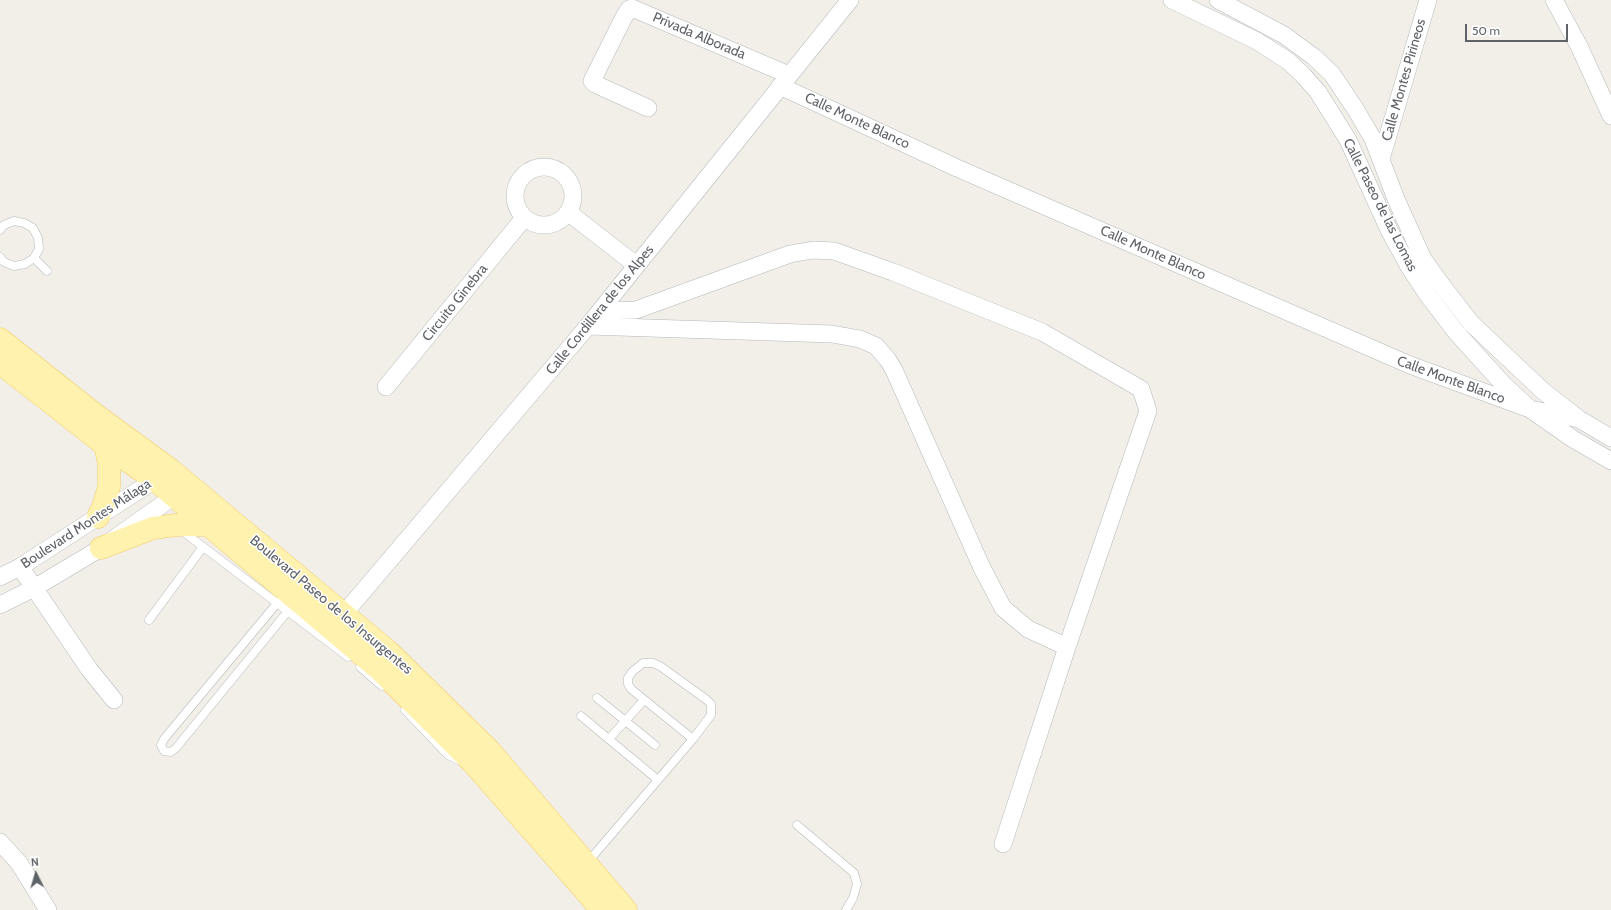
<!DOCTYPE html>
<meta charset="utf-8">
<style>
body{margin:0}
#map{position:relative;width:1611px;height:910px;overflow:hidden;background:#f1efe8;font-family:Cabin,sans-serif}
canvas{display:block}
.north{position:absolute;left:16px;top:854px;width:40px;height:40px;-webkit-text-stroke:3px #fff;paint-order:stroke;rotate:355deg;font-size:11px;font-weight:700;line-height:16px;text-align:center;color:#5f6368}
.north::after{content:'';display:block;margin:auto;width:14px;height:18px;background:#5f6368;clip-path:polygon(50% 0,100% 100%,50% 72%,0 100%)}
.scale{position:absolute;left:1465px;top:24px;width:103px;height:18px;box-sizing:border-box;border:2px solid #5f6368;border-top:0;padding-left:5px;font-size:12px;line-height:14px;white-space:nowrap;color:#5f6368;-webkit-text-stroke:3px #fff;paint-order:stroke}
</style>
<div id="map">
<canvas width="1611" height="910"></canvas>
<div class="north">N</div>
<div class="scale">50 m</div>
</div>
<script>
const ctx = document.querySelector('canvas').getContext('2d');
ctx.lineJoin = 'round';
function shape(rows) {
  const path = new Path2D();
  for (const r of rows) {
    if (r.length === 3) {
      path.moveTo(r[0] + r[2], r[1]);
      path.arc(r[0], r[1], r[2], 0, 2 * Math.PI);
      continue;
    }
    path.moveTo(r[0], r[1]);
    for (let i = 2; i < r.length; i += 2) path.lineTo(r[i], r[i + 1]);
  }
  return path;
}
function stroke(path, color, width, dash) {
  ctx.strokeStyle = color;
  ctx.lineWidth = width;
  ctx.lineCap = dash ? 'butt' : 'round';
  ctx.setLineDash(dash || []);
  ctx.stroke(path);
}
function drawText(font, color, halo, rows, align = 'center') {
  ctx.font = font + ' Cabin,sans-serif';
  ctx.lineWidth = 3;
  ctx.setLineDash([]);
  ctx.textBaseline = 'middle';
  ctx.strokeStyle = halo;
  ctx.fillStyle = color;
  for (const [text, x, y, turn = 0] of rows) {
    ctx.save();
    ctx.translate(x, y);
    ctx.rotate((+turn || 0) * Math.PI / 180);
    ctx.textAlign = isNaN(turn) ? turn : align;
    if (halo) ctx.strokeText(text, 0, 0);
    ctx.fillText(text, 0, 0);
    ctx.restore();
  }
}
const lane = shape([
 [0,230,4,225,14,221,24,223,33,228,38,238,39,249,34,258,25,264,14,266,4,262,0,257],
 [34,258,47,271],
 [181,530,348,657],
 [278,602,164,739,161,745,164,751,171,752,176,748,288,611],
 [149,620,203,547],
 [360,667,382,686],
 [597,698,655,745],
 [405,710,448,755,461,761],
 [581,716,658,780],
 [609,739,644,700],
 [797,825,854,873,857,884,853,898,846,910],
 [587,863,693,739,711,715,711,704,707,700,660,666,653,663,643,663,632,672,628,678,628,684,631,689,693,739]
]);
const street = shape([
 [1172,0,1257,41,1288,61,1303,75,1318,92,1348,140,1389,230,1408,265,1427,294,1456,332,1503,384,1530,409,1573,439,1611,461],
 [1218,0,1284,35,1314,57,1332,74,1356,110,1373,139,1396,199,1423,259,1441,284,1471,323,1543,391,1579,419,1611,438],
 [1554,0,1579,46,1611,116],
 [780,86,957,168,1410,365,1530,409,1579,419],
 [648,108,595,84,592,81,624,17,629,9,632,8,789,75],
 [1381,159,1428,0],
 [544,196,29],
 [569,213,636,265],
 [600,311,636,310,790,254,813,250,834,251,893,272,1042,332,1141,389,1148,411,1067,647,1003,844],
 [588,326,832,334,860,339,876,346,888,360,894,370,982,568,1003,608,1028,629,1067,647],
 [386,387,524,218],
 [20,567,89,669,114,700],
 [0,577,20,567,164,474],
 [0,605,34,588,101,548,184,489],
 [343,615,588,326,850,0],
 [0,842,19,863,48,910]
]);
const primary = shape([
 [0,339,96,415,171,470,389,652,489,750,626,910],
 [0,363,105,445,155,480,380,670,472,762,602,910],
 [98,517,103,507,109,487,109,464,105,445],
 [101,548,153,528,176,525,210,525]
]);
stroke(lane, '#b5b8bc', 9);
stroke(street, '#b5b8bc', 18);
stroke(primary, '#f2c960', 23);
stroke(lane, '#fff', 8);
stroke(street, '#fff', 17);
stroke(primary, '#fff2af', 22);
drawText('14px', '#5f6368', '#fff', [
 ["Privada Alborada",699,36,23],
 ["Calle Montes Pirineos",1404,80,-74],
 ["Calle Monte Blanco",857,121,25],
 ["Calle Paseo de las Lomas",1380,205,63],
 ["Calle Monte Blanco",1153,253,24],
 ["Circuito Ginebra",455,303,-51],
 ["Calle Cordillera de los Alpes",600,310,-51],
 ["Calle Monte Blanco",1451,380,20],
 ["Boulevard Montes Málaga",86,524,-33],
 ["Boulevard Paseo de los Insurgentes",331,605,40]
]);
</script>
